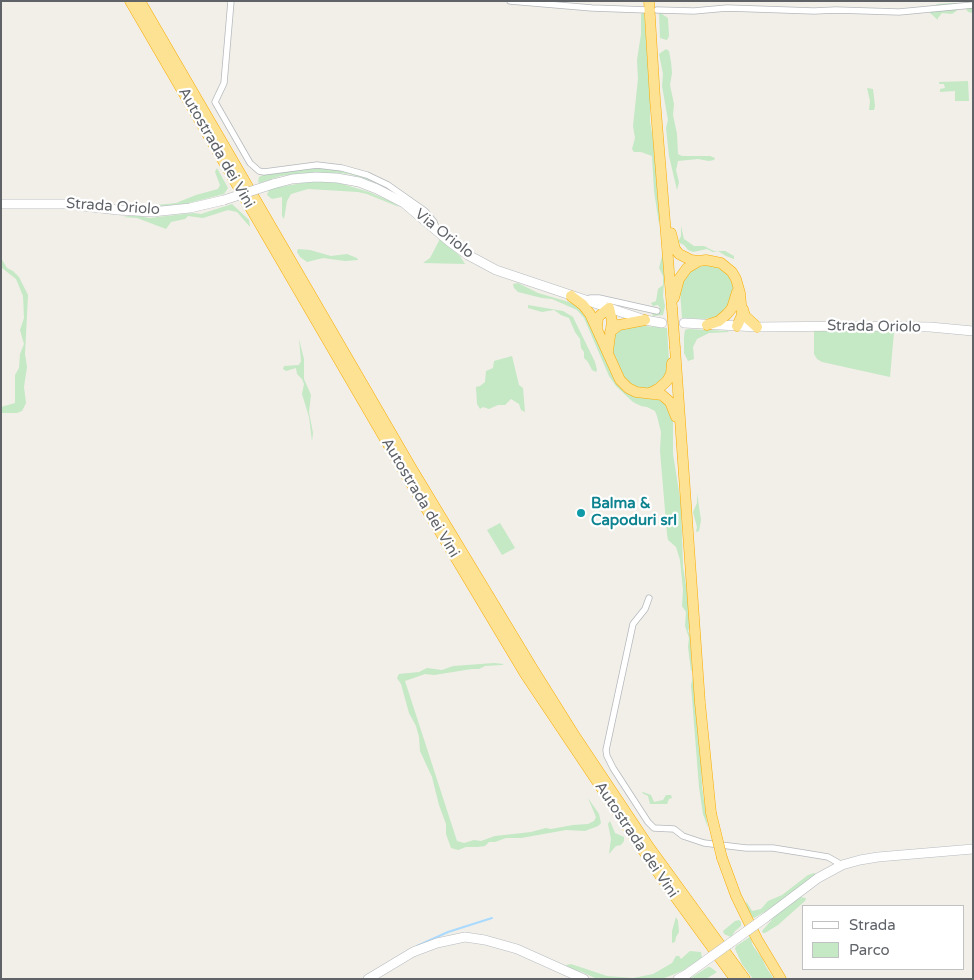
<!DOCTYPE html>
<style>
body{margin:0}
#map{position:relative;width:974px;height:980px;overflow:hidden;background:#f1efe8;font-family:"Varela Round",sans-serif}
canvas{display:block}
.frame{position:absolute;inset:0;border:2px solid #5f6368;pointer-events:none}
.legend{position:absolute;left:802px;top:905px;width:162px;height:65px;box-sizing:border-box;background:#fff;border:1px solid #bfc1c3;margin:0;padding:6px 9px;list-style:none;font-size:15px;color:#5f6368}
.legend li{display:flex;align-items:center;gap:10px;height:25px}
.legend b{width:25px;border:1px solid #bfc1c3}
</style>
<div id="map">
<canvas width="974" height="980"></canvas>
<div class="frame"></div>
<ul class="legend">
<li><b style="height:6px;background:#fff"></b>Strada</li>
<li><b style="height:14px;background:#c5e8c5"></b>Parco</li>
</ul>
</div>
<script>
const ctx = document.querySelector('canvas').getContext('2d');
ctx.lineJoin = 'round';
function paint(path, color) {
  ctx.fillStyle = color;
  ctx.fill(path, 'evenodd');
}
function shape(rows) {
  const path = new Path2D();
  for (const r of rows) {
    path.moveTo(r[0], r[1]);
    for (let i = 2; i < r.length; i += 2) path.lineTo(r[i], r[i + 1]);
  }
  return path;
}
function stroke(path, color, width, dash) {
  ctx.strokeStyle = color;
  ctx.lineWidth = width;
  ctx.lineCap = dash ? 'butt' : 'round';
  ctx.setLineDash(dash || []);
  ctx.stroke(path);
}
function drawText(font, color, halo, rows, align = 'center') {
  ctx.font = font + ' "Varela Round",sans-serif';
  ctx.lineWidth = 4.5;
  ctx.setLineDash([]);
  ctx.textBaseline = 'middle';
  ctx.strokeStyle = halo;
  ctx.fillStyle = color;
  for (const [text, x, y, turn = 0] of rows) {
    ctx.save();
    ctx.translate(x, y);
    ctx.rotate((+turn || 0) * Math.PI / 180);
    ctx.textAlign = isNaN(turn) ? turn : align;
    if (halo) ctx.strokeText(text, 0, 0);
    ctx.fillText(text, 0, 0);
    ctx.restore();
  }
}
paint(shape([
 [951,3,955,3,962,7,973,8,973,13,968,12,966,9,959,9,952,14,942,13,938,18,938,20,930,13,931,8,937,4],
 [644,12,650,83,650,122,655,150,660,206,659,224,654,191,652,156,641,152,634,152,632,149,635,138,633,126,638,79,637,60,641,34,641,14],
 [659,12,668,18,669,36,667,40,660,38],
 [666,49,669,51,671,62,672,73,670,85,674,104,673,115,677,134,678,154,682,156,710,156,715,158,714,160,709,161,698,159,678,161,676,170,679,182,677,190,669,156,666,128,668,120,662,86,663,74,659,54],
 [968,81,969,101,955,101,955,91,940,92,940,89,945,88,944,84,939,84,939,82],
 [867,88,873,89,875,106,874,110,869,110,870,101],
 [217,168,228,188,224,194,177,206,133,208,117,206,148,206,176,203,196,195,218,189,220,185,215,172],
 [332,168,367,178,382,183,392,190,380,184,349,174,339,173,303,173,281,176,260,183,258,182,259,177,263,175,295,169],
 [314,181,336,182,369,192,392,202,399,207,367,194,358,192,308,189,291,194,287,201,284,219,282,216,282,197,272,199,267,195,269,190,273,188],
 [232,204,249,220,250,227,237,212,228,210,203,218,188,216,185,219,171,222,166,229,137,218,123,217,135,215,149,218,193,213,201,214],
 [681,226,684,239,694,246,704,246,714,251,725,251,734,256,734,259,726,256,718,251,713,252,707,249,693,252,688,250,684,245,678,242,681,236],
 [440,239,460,256,465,264,423,263,430,258],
 [298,249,310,250,331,256,347,254,357,258,358,260,345,261,323,258,307,262,300,257,297,252],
 [664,249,665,272,663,296,665,306,663,315,653,316,652,314,658,313,660,308,658,305,653,306,651,303,656,301,658,289,663,285,663,276,659,268],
 [1,258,7,268,13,271,19,277,28,295,25,354,27,367,24,387,26,403,22,411,17,413,1,413,1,407,15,403,15,375,19,368,20,354,24,344,20,330,24,318,23,296,16,279,2,268],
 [704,265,717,267,727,273,734,284,733,300,718,317,705,319,682,318,680,291,683,279,689,272],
 [518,283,538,293,576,304,589,322,619,387,636,397,659,400,667,403,673,416,673,454,681,504,683,567,687,591,690,626,688,631,690,635,692,670,691,671,688,647,689,638,685,626,686,612,682,606,683,590,680,560,676,547,668,540,667,534,660,451,661,432,657,416,655,411,647,407,641,406,633,402,616,386,609,376,584,318,577,310,552,299,542,298,518,292,514,288,513,284],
 [528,305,563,311,573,317,595,362,597,370,596,372,592,370,588,362,584,358,584,352,581,348,580,339,575,332,569,318,561,315,554,310,542,312,528,308],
 [633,325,667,328,669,362,668,372,657,386,648,389,639,388,631,385,625,379,611,352,614,335,619,329],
 [688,329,728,331,729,332,709,333,697,339,693,347,694,359,688,361,684,353,684,337,685,330],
 [856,329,894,332,890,377,822,362,817,359,814,354,814,331],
 [299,339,304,359,304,379,311,395,309,412,313,433,312,441,309,417,302,394,304,384,302,379,297,374,296,368,286,371,283,369,284,366,299,365,301,361],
 [512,356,519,385,523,388,525,412,521,410,519,404,511,399,505,405,498,405,489,409,483,407,480,409,477,404,476,387,480,386,485,382,486,371,493,368,494,361],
 [697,493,701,520,699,531,696,532,697,527,693,512,697,503],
 [500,523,515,548,502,555,487,530],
 [494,663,504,664,502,665,485,666,479,669,472,669,434,675,425,674,405,681,457,841,464,843,474,840,481,841,495,836,531,832,546,828,551,829,573,825,588,824,594,821,596,817,588,798,599,814,601,823,598,826,585,831,566,830,521,838,506,838,495,842,489,842,485,846,478,847,466,847,458,850,451,848,446,834,446,824,439,805,432,777,420,751,419,737,416,726,409,713,401,684,397,678,399,674,419,672,427,668,442,670,453,666],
 [693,677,701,758,702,787,708,828,703,814,699,787,691,685],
 [643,792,651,795,654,802,663,800,666,795,671,795,672,798,669,799,667,804,650,804,648,796,642,793],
 [610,821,615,833,624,837,624,841,621,845,616,846,609,854,611,839,608,824],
 [814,873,816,874,799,888,766,911,754,918,752,917,747,909,746,901,752,911,761,909,768,901,782,895,808,875],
 [800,897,806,898,805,901,778,925,765,933,763,933,762,931,776,915],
 [676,917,678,921,679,932,676,937,675,942,672,943,672,931],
 [739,920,741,922,741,926,735,931,731,937,724,934,723,931,735,921],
 [750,937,753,946,762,958,766,967,774,979,753,979,742,964,735,949,736,946],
 [690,951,701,952,702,958,682,971,662,979,597,979,582,972,568,968,566,965,571,964,607,976,633,978,653,974,672,963,676,956,679,956,681,959],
 [708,967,710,967,717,972,706,979,689,979]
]), '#c5e8c5');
stroke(shape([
 [417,946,448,932,492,918]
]), '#aadaff', 2);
const street = shape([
 [231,1,224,83,215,102,250,163,259,171,264,172,317,165,342,168,367,175,388,185,425,211,434,222,437,230],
 [510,1,592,8,648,10],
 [657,10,694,11,727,8,814,11,836,10,899,12,973,5],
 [586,301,590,298,599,298,657,311],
 [649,598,645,609,633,624,606,750,607,756,613,768,648,822,654,828,674,829,683,836,704,843,746,848,773,848,810,854,828,857,842,865]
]);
const secondary = shape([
 [273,184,292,179,316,177,337,178,359,182,377,189,404,203,450,242,468,255,496,270,645,320,662,323],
 [1,204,66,204,118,210,152,212,190,208,224,200],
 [684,323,757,327,856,326,930,327,973,331],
 [765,918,818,878,842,865,860,860,878,857,973,849],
 [368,979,413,952,437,943,465,937,485,940,517,949,584,979],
 [678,979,687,974]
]);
const highway = shape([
 [130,1,400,465,525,674,665,883,735,979],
 [140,1,412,469,533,669,573,733,649,847,745,979],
 [649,1,655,99,672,308],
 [671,233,675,249,679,254,691,260,699,261],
 [571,296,583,305,590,314,620,380,628,388,636,392,662,395,670,402,676,417],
 [674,298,679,279,687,268,699,261,706,260,721,263,732,272,736,279,740,293,742,315,737,326],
 [743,309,745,316,757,327],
 [707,325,719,321,727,314,732,308,737,292],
 [597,328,598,317,609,308,612,321,608,351],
 [610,332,619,325,645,320],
 [675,348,700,703,711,813],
 [650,393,658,389,667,381,671,374,672,363],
 [722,858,736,896,757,939,781,979]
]);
stroke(street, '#b5b8bc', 7);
stroke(secondary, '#b6babf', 10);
stroke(highway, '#f9ab00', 11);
stroke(street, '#fff', 5.5);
stroke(secondary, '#fff', 9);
stroke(highway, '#fde293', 10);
const secondaryBridge = shape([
 [224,200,273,184],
 [687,974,765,918]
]);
const highwayBridge = shape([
 [672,308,675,348],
 [711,813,722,858]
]);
stroke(secondaryBridge, '#b6babf', 10, []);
stroke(highwayBridge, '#f9ab00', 11, []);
stroke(secondaryBridge, '#fff', 9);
stroke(highwayBridge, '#fde293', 10);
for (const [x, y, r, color] of [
 [581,513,5,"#0f9aa8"]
]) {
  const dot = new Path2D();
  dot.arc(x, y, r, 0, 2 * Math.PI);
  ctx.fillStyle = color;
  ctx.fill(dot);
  stroke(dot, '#fff', 2);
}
drawText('15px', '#5f6368', '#fff', [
 ["Autostrada dei Vini",216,148,60],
 ["Strada Oriolo",113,207,4],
 ["Via Oriolo",444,234,38],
 ["Strada Oriolo",874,327,1],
 ["Autostrada dei Vini",420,498,59],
 ["Autostrada dei Vini",636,840,56]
]);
drawText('bold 15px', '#0d838f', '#fff', [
 ["Balma &",591,504],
 ["Capoduri srl",591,521]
], 'left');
</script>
